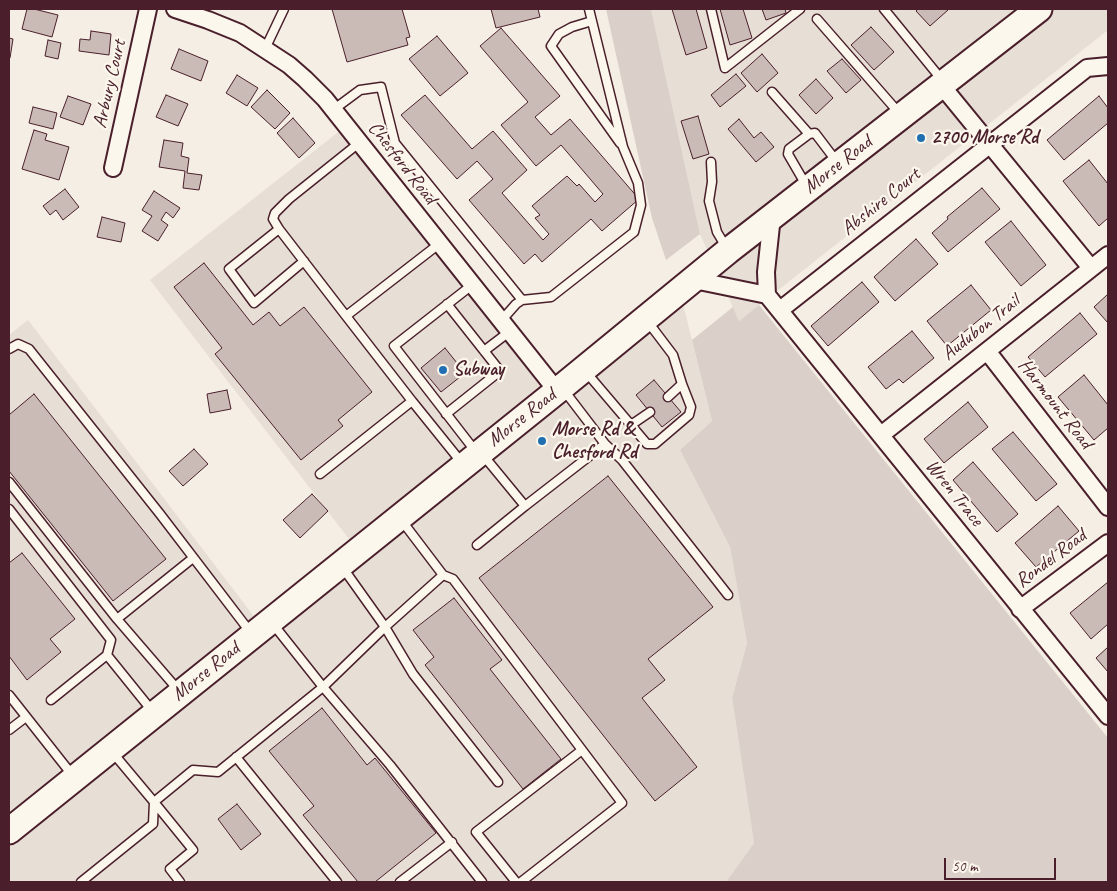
<!DOCTYPE html>
<style>
body{margin:0}
#map{position:relative;width:1117px;height:891px;overflow:hidden;background:#f4eee4;font-family:Caveat,sans-serif}
canvas{display:block}
.frame{position:absolute;inset:0;border:10px solid #4a1f2b;pointer-events:none}
.scale{position:absolute;left:944px;top:858px;width:112px;height:22px;box-sizing:border-box;border:2px solid #4a1f2b;border-top:0;padding-left:6px;font-size:15px;line-height:18px;white-space:nowrap;color:#4a1f2b;-webkit-text-stroke:4px #fbf7ec;paint-order:stroke}
</style>
<div id="map">
<canvas width="1117" height="891"></canvas>
<div class="frame"></div>
<div class="scale">50 m</div>
</div>
<script>
const ctx = document.querySelector('canvas').getContext('2d');
ctx.lineJoin = 'round';
function paint(path, color) {
  ctx.fillStyle = color;
  ctx.fill(path, 'evenodd');
}
function shape(rows) {
  const path = new Path2D();
  for (const r of rows) {
    path.moveTo(r[0], r[1]);
    for (let i = 2; i < r.length; i += 2) path.lineTo(r[i], r[i + 1]);
  }
  return path;
}
function stroke(path, color, width, dash) {
  ctx.strokeStyle = color;
  ctx.lineWidth = width;
  ctx.lineCap = dash ? 'butt' : 'round';
  ctx.setLineDash(dash || []);
  ctx.stroke(path);
}
function drawText(font, color, halo, rows, align = 'center') {
  ctx.font = font + ' Caveat,sans-serif';
  ctx.lineWidth = 4.5;
  ctx.setLineDash([]);
  ctx.textBaseline = 'middle';
  ctx.strokeStyle = halo;
  ctx.fillStyle = color;
  for (const [text, x, y, turn = 0] of rows) {
    ctx.save();
    ctx.translate(x, y);
    ctx.rotate((+turn || 0) * Math.PI / 180);
    ctx.textAlign = isNaN(turn) ? turn : align;
    if (halo) ctx.strokeText(text, 0, 0);
    ctx.fillText(text, 0, 0);
    ctx.restore();
  }
}
paint(shape([
 [651,9,1108,9,1108,30,739,321,700,234],
 [346,126,559,391,680,292,712,421,680,450,730,547,747,643,732,698,754,843,726,882,9,882,9,335,28,320,262,627,359,552,150,280]
]), '#e7dfd6');
paint(shape([
 [606,9,651,9,700,234,666,260,652,218],
 [759,305,1108,738,1108,882,726,882,754,843,732,698,747,643,730,547,680,450,712,421,692,340,733,307,739,321]
]), '#dbd0c9');
const building = shape([
 [27,9,34,9,58,15,52,37,22,29,27,9],
 [332,9,402,9,410,37,406,38,408,45,347,62,332,9],
 [491,9,538,9,540,17,496,28,491,9],
 [672,9,696,9,707,48,686,55,672,9],
 [720,9,743,9,752,38,730,45,720,9],
 [762,9,785,9,786,13,766,20,762,9],
 [918,9,947,9,948,10,930,26,916,11,918,9],
 [871,27,894,52,874,70,851,45,871,27],
 [501,28,560,96,535,117,551,135,570,119,639,199,602,231,591,219,542,262,535,254,524,264,469,200,493,179,477,161,457,179,401,115,425,95,472,149,493,131,527,170,502,193,543,240,549,234,535,218,540,215,532,206,567,176,577,186,579,184,595,202,603,194,561,145,536,166,501,125,528,102,480,46,501,28],
 [91,31,111,34,109,55,79,51,80,39,90,40,91,31],
 [437,36,468,73,440,96,409,59,437,36],
 [9,38,13,39,10,58,9,57,9,38],
 [48,40,61,43,58,59,45,56,48,40],
 [179,49,208,61,201,81,171,69,179,49],
 [762,54,778,73,757,92,741,73,762,54],
 [842,59,861,80,846,93,827,71,842,59],
 [736,74,746,86,720,107,711,95,736,74],
 [237,75,258,88,247,106,226,93,237,75],
 [816,79,833,98,816,114,799,95,816,79],
 [267,90,290,113,275,129,251,107,267,90],
 [166,95,188,104,178,126,156,117,166,95],
 [68,96,91,104,83,125,60,117,68,96],
 [1099,96,1108,108,1108,123,1064,160,1047,140,1099,96],
 [33,107,57,113,53,129,29,123,33,107],
 [698,116,709,154,693,159,681,121,698,116],
 [293,118,315,143,299,158,277,133,293,118],
 [739,119,754,138,761,132,774,147,756,162,728,129,739,119],
 [34,130,47,134,45,140,69,147,59,180,22,169,34,130],
 [164,140,183,143,181,156,189,158,187,173,202,175,199,190,183,188,185,171,159,167,164,140],
 [1089,160,1108,184,1108,218,1099,226,1063,181,1089,160],
 [982,188,1000,209,948,252,932,233,948,219,947,217,982,188],
 [65,189,79,207,63,220,56,210,50,215,43,206,65,189],
 [154,191,180,208,173,218,166,212,161,220,168,225,158,241,142,231,152,216,142,210,154,191],
 [102,217,125,223,121,242,97,237,102,217],
 [1011,221,1046,265,1021,286,985,242,1011,221],
 [916,239,938,264,895,301,874,277,916,239],
 [204,263,253,325,269,312,280,326,304,307,372,392,338,420,343,426,301,460,215,354,222,348,174,287,204,263],
 [862,282,879,302,828,346,811,326,862,282],
 [971,285,991,310,947,346,927,321,971,285],
 [1108,294,1108,323,1094,307,1108,294],
 [1080,313,1097,334,1045,377,1028,357,1080,313],
 [912,331,934,358,903,383,899,379,886,389,868,367,912,331],
 [445,348,465,373,441,392,421,368,445,348],
 [1084,375,1108,405,1108,428,1094,440,1058,397,1084,375],
 [654,380,681,412,662,427,636,395,654,380],
 [227,390,231,409,210,413,207,394,227,390],
 [34,394,166,559,113,601,9,471,9,415,34,394],
 [968,402,988,427,944,463,924,439,968,402],
 [1013,432,1057,484,1036,501,992,449,1013,432],
 [194,449,208,464,183,486,169,471,194,449],
 [973,462,1018,514,997,532,953,480,973,462],
 [608,476,713,607,648,659,665,680,642,698,697,767,655,801,479,578,608,476],
 [312,494,328,511,300,538,283,520,312,494],
 [1058,506,1079,531,1036,567,1015,543,1058,506],
 [22,553,75,619,50,639,61,652,27,680,9,656,9,563,22,553],
 [1108,582,1108,624,1091,639,1070,613,1108,582],
 [454,598,502,660,490,669,561,759,523,789,425,665,434,657,413,630,454,598],
 [1108,647,1108,672,1096,658,1108,647],
 [322,708,367,765,375,758,436,833,375,882,358,882,303,815,314,806,269,751,322,708],
 [237,804,261,834,241,850,218,819,237,804]
]);
paint(building, '#cabbb6');
stroke(building, '#4a1f2b', 1);
const lane = shape([
 [711,9,725,68,800,9],
 [884,9,942,80],
 [817,19,899,113],
 [592,21,572,27,559,34,551,46,620,143],
 [265,49,284,9],
 [772,92,809,134],
 [333,110,360,90,381,87,395,143,522,300],
 [711,162,712,182,709,201,717,232,726,247],
 [806,185,788,154,789,149,809,134,815,133,837,162],
 [279,229,229,269,254,303,304,261],
 [472,285,394,346,476,452],
 [346,316,279,229,273,219,275,213,289,199,359,143],
 [501,321,516,304,522,300,551,297,634,232,641,205,638,183,623,147,589,9],
 [648,322,673,355,682,384,668,397],
 [9,349,18,344,29,349,160,514,251,633],
 [484,351,509,332],
 [586,372,631,425,650,412],
 [412,401,346,316,439,244],
 [446,414,500,371,447,304],
 [631,425,647,444,655,444,689,415,691,407,682,384],
 [605,444,622,460,728,595],
 [320,474,412,401,462,463],
 [9,482,117,619],
 [525,506,605,444,563,389],
 [9,509,111,640,107,655],
 [402,521,443,575,385,627,413,674,498,782],
 [477,545,525,506,483,455],
 [343,568,385,627,323,687,390,765,482,882],
 [443,575,453,579,622,803,521,882],
 [179,691,117,619,193,558],
 [9,695,73,776],
 [51,700,107,655,153,712],
 [9,730,26,717],
 [113,753,154,802,193,770,218,772,323,687,273,624],
 [236,757,337,882],
 [154,802,193,850,170,869,180,882],
 [81,882,153,824,154,802],
 [400,882,452,842],
 [516,882,476,832,582,750]
]);
const street = shape([
 [175,9,208,20,240,33,289,65,305,79,325,99,557,391],
 [942,86,1091,268],
 [113,168,148,9],
 [694,280,767,295,1108,716],
 [767,295,766,272,772,216],
 [780,310,1087,68,1108,66],
 [987,351,1108,507],
 [881,435,1108,255],
 [1020,609,1108,543]
]);
const primary = shape([
 [9,831,557,391,728,251,1039,9]
]);
stroke(lane, '#4a1f2b', 11);
stroke(street, '#4a1f2b', 20);
stroke(primary, '#4a1f2b', 29);
stroke(lane, '#fbf7ec', 8);
stroke(street, '#fbf7ec', 16);
stroke(primary, '#fbf7ec', 25);
for (const [x, y, r, color] of [
 [921,138,5,"#1f6fb2"],
 [443,370,5,"#1f6fb2"],
 [542,441,5,"#1f6fb2"]
]) {
  const dot = new Path2D();
  dot.arc(x, y, r, 0, 2 * Math.PI);
  ctx.fillStyle = color;
  ctx.fill(dot);
  stroke(dot, '#fbf7ec', 2);
}
drawText('20px', '#4a1f2b', '#fbf7ec', [
 ["Arbury Court",110,84,-77],
 ["Chesford Road",402,163,52],
 ["Morse Road",838,165,-38],
 ["Abshire Court",881,202,-39],
 ["Audubon Trail",981,328,-38],
 ["Harmount Road",1055,404,52],
 ["Morse Road",522,418,-38],
 ["Wren Trace",954,493,51],
 ["Rondel Road",1051,559,-37],
 ["Morse Road",206,672,-39]
]);
drawText('bold 20px', '#4a1f2b', '#fbf7ec', [
 ["2700 Morse Rd",931,138],
 ["Subway",453,370],
 ["Morse Rd &",552,430],
 ["Chesford Rd",552,453]
], 'left');
</script>
